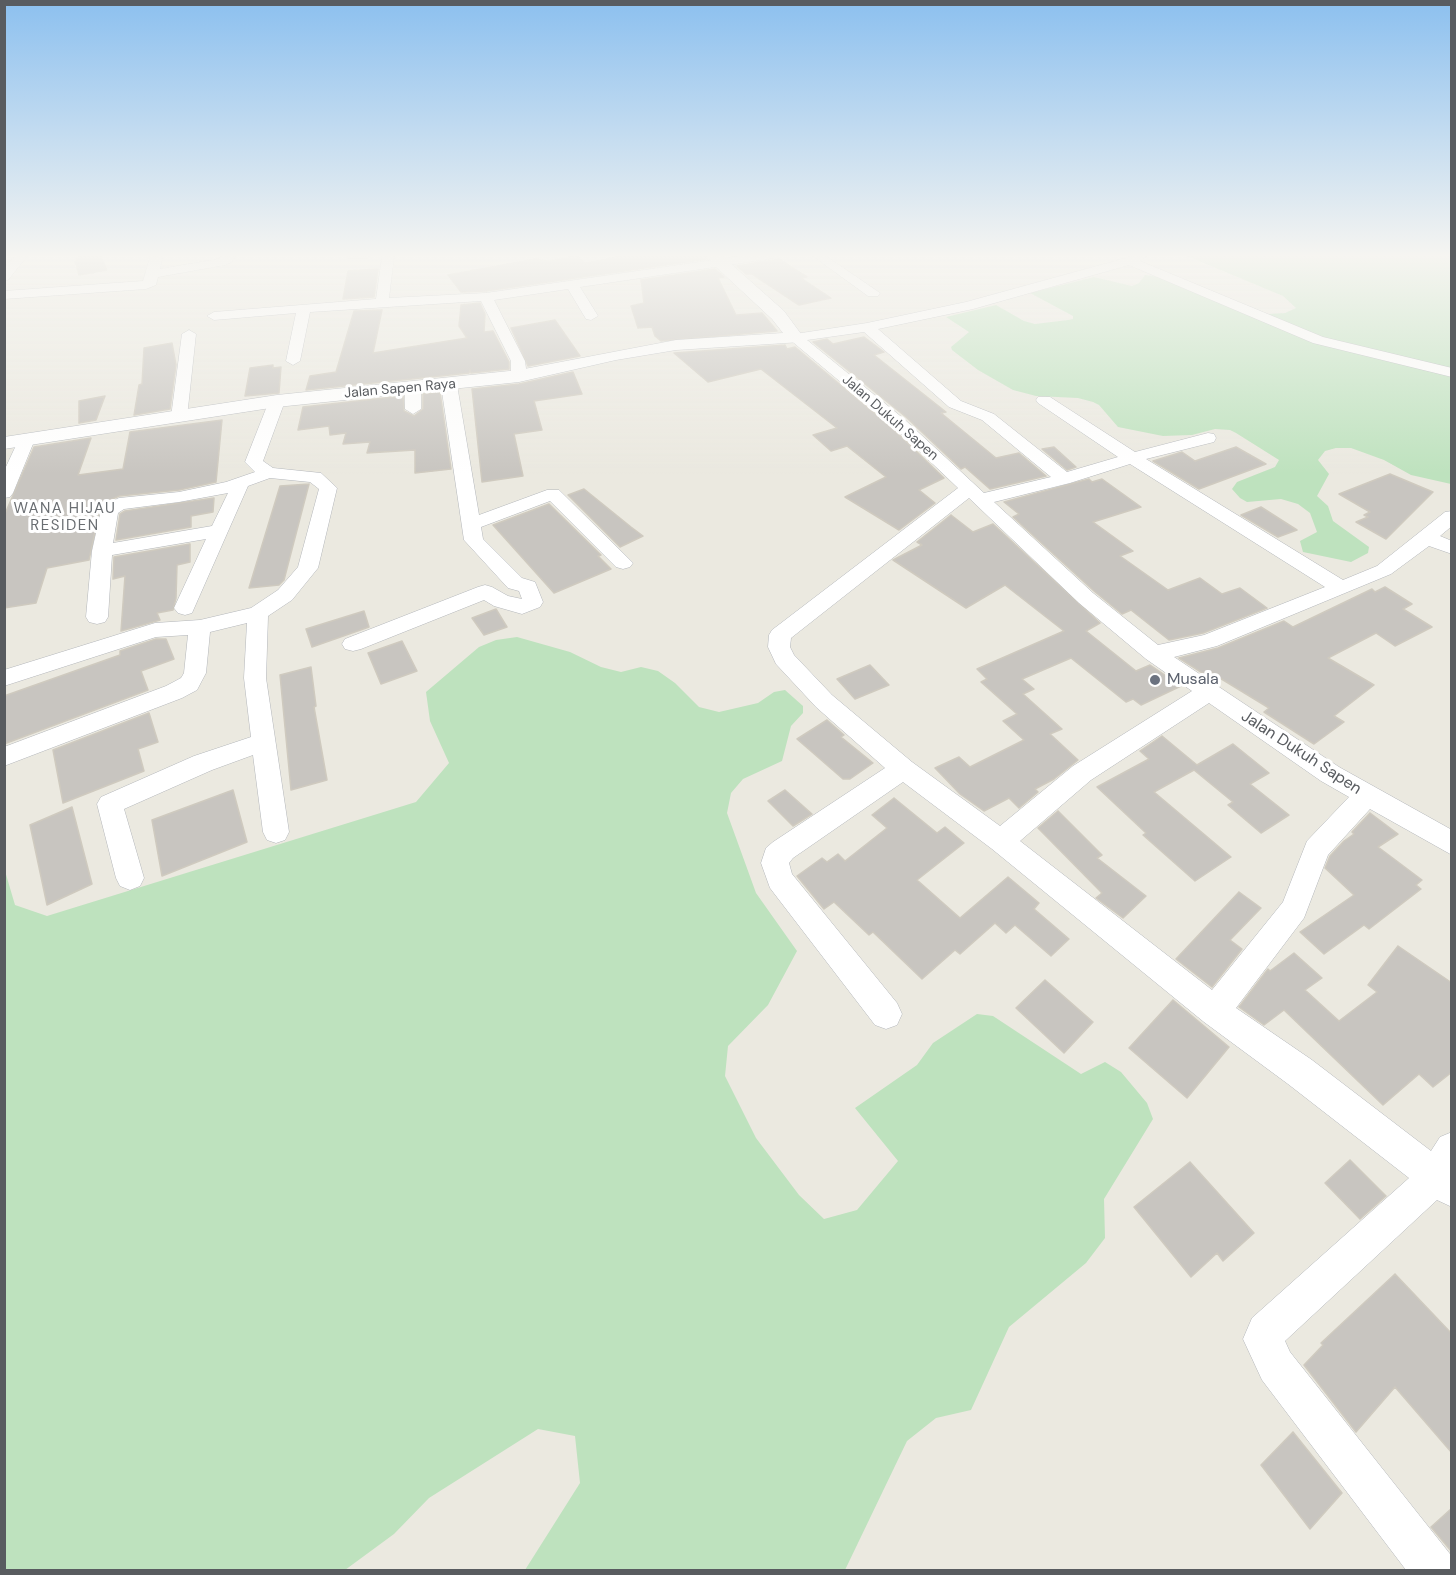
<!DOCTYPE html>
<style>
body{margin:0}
#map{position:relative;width:1456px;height:1575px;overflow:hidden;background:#ebe9e0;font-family:"DM Sans",sans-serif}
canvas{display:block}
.frame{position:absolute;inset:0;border:6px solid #595c60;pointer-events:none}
</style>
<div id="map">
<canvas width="1456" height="1575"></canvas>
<div class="frame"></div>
</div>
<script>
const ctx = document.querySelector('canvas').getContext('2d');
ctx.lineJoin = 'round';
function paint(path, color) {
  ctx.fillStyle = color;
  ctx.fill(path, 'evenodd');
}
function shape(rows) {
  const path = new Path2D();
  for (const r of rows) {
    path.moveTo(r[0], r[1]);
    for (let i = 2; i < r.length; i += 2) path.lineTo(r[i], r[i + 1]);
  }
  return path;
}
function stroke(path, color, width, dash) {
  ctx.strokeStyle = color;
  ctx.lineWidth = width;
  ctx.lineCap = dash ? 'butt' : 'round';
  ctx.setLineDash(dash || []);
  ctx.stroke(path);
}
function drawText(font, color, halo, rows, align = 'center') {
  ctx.font = font + ' "DM Sans",sans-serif';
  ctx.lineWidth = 6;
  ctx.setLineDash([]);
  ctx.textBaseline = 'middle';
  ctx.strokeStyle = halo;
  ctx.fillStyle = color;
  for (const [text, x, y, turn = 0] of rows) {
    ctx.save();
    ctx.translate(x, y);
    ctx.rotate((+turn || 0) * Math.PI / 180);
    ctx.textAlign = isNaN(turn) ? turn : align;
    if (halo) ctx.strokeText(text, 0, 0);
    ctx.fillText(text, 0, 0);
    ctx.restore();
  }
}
paint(shape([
 [1182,254,1451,254,1451,484,1411,475,1384,460,1351,448,1336,448,1325,451,1318,460,1329,474,1317,496,1328,506,1333,521,1369,547,1368,553,1351,562,1303,552,1300,541,1317,532,1310,513,1298,504,1281,499,1247,502,1240,498,1232,489,1237,482,1275,467,1279,460,1236,433,1230,430,1215,429,1192,435,1163,436,1118,427,1099,405,1093,402,1078,398,1036,396,1013,390,978,370,952,350,951,347,969,332,946,317,996,305,1024,321,1035,324,1068,320,1073,319,1073,316,1030,293,1094,277,1132,286,1139,283,1145,275,1161,277,1250,315,1285,313,1296,308,1283,296],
 [517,637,570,652,601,667,621,672,641,667,658,671,675,683,699,707,719,712,758,703,774,692,785,690,803,706,803,713,791,726,782,761,743,779,731,793,727,813,756,893,797,951,768,1005,728,1046,725,1076,756,1138,799,1195,824,1219,857,1210,898,1161,855,1108,917,1065,933,1043,977,1014,993,1016,1081,1074,1105,1062,1121,1072,1147,1103,1153,1119,1104,1199,1105,1238,1086,1263,1009,1327,971,1410,936,1418,907,1441,845,1570,525,1570,580,1483,575,1436,538,1429,429,1498,394,1534,345,1570,5,1570,5,871,15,905,47,916,416,802,449,763,430,721,426,692,479,647,496,640]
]), '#bee2be');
const building = shape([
 [82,254,100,254,107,270,79,275,75,261,82,254],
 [635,254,704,254,707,259,486,291,461,292,448,275,535,259,549,261,577,256,585,263,635,254],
 [779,259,807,277,801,278,831,298,799,305,752,274,746,274,737,266,779,259],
 [378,269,374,297,343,299,348,271,378,269],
 [715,269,724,277,718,278,736,315,762,313,777,331,661,341,655,336,652,327,638,328,631,306,644,303,641,280,715,269],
 [480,303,485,314,484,332,493,331,509,362,509,369,471,373,470,370,469,373,306,390,310,376,336,372,354,311,382,310,373,353,467,338,459,326,461,305,480,303],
 [555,320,580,356,528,366,511,328,555,320],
 [864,337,884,352,874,355,946,412,941,413,996,458,1019,453,1046,476,990,489,965,467,961,469,906,417,813,342,827,339,833,344,864,337],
 [172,343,176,365,170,409,134,415,139,385,142,384,144,348,172,343],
 [785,345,787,349,795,347,891,427,944,478,919,490,935,503,899,530,845,497,886,477,847,446,831,451,813,435,837,428,761,369,708,382,674,353,785,345],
 [273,365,273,368,281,367,279,393,245,396,250,368,273,365],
 [573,372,582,394,534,401,542,430,514,434,523,476,482,482,472,389,519,384,573,372],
 [440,392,451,469,415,473,415,450,367,453,370,442,343,444,346,433,330,435,329,426,298,430,303,407,403,396,404,411,414,416,423,409,423,394,440,392],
 [105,396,96,420,79,423,79,401,105,396],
 [222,420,216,482,179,490,119,496,101,504,89,560,47,568,36,603,4,608,4,516,34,447,91,438,78,475,123,469,130,432,222,420],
 [1054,447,1076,467,1067,470,1042,449,1054,447],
 [1236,447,1266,464,1199,489,1153,461,1182,452,1195,461,1236,447],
 [1390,474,1433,492,1386,539,1356,522,1368,517,1364,515,1370,512,1339,494,1390,474],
 [1089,479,1092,482,1102,479,1141,507,1093,522,1133,551,1120,556,1168,590,1200,578,1222,594,1240,588,1267,608,1203,633,1169,640,1131,610,1122,614,1094,591,1013,517,1019,514,1004,502,1089,479],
 [309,484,284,580,279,585,249,588,280,486,309,484],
 [584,489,631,527,643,536,620,547,568,495,584,489],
 [214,498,213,512,191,516,191,527,116,540,120,514,125,511,214,498],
 [549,504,601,555,598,556,611,569,554,593,493,525,549,504],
 [1261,507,1297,530,1278,537,1241,515,1261,507],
 [951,515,973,532,993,524,1100,623,1086,631,1136,671,1150,665,1181,686,1141,705,1133,699,1126,702,1071,658,1022,679,1034,689,1023,694,1062,729,1050,734,1078,760,1054,779,1035,789,1038,792,1019,808,1009,798,984,811,960,794,935,768,959,757,970,767,1024,740,1003,721,1017,714,981,682,987,679,977,669,1064,631,1005,585,966,608,893,560,922,545,917,542,951,515],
 [190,544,190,562,177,565,176,598,173,610,157,613,160,620,121,631,125,576,113,579,114,557,190,544],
 [1385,587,1412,604,1403,609,1432,627,1395,646,1376,633,1328,658,1374,685,1334,716,1344,722,1314,744,1264,712,1269,708,1210,672,1204,674,1179,658,1218,648,1284,621,1293,627,1372,589,1375,592,1385,587],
 [496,609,507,627,484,635,472,618,496,609],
 [364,611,369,627,312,647,306,629,364,611],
 [156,639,166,639,174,659,141,671,148,690,4,744,4,696,120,655,120,651,156,639],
 [402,641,417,671,381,684,368,653,402,641],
 [870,665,889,685,855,699,837,679,870,665],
 [311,667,316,706,314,707,327,780,291,790,280,675,311,667],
 [149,713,158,742,138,749,144,771,63,803,53,750,149,713],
 [827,720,844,735,841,737,873,763,850,779,843,779,797,739,827,720],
 [1162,736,1197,765,1233,744,1269,773,1250,784,1289,815,1261,833,1228,805,1233,802,1194,770,1154,792,1231,857,1195,881,1143,835,1146,833,1097,787,1149,759,1140,751,1162,736],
 [233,790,247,842,162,876,152,820,233,790],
 [785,790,812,814,793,826,768,801,785,790],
 [894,798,937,833,945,827,964,843,917,880,960,918,1008,877,1039,903,1034,909,1069,939,1051,956,1015,925,1006,933,995,923,960,954,955,950,922,979,873,932,869,935,834,902,824,909,797,876,822,858,827,862,838,854,845,861,887,828,872,815,894,798],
 [72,807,92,884,47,905,30,825,72,807],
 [1058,811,1102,855,1097,858,1146,896,1123,918,1096,898,1102,893,1038,828,1058,811],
 [1370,813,1398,834,1378,847,1422,880,1416,885,1421,889,1369,929,1364,925,1324,954,1300,932,1354,895,1325,868,1330,856,1344,841,1354,834,1352,832,1370,813],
 [1239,892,1261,908,1230,940,1242,949,1212,987,1176,959,1239,892],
 [1398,946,1452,983,1452,1072,1433,1087,1419,1074,1383,1105,1284,1010,1264,1025,1239,1007,1268,969,1270,971,1294,953,1322,978,1305,990,1339,1021,1377,992,1368,985,1398,946],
 [1045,980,1093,1022,1064,1053,1016,1008,1045,980],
 [1173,1000,1229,1047,1187,1098,1129,1048,1173,1000],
 [1350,1160,1386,1196,1360,1219,1325,1183,1350,1160],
 [1190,1162,1254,1233,1223,1261,1217,1253,1191,1277,1134,1207,1190,1162],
 [1395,1274,1452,1334,1452,1453,1395,1387,1356,1432,1304,1365,1323,1345,1321,1343,1395,1274],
 [1293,1432,1342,1493,1310,1529,1261,1465,1293,1432],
 [1452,1508,1452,1552,1431,1527,1452,1508]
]);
paint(building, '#c8c5c0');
stroke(building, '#cfcabf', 1.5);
const minor = shape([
 [17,254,29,254,8,280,4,281,4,268,17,254],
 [151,254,163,254,160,269,218,259,224,254,236,254,232,262,225,265,158,277,156,285,146,289,4,299,4,291,143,281,151,254],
 [343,254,373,254,367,258,349,258,343,254],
 [380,254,392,254,394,256,389,298,486,293,754,254,782,254,776,258,580,287,598,316,591,320,586,319,568,289,494,300,525,361,527,376,519,381,511,376,511,361,481,301,310,312,300,361,293,365,286,361,296,313,214,320,207,316,214,312,376,299,382,257,380,254],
 [810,254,823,254,880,293,878,296,868,296,810,254],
 [1135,254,1149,254,1140,261,1323,337,1452,368,1452,377,1313,343,1129,265,973,309,878,329,961,401,994,414,1067,472,1118,457,1038,403,1036,400,1038,397,1050,397,1135,452,1208,433,1214,434,1216,438,1214,442,1146,459,1343,580,1377,566,1445,512,1452,511,1452,526,1440,536,1452,541,1452,554,1429,546,1391,574,1217,646,1174,657,1339,767,1452,830,1452,855,1370,809,1328,855,1304,918,1236,1008,1312,1060,1431,1151,1440,1137,1452,1132,1452,1207,1437,1200,1285,1341,1290,1352,1450,1554,1452,1570,1406,1570,1262,1380,1243,1339,1252,1318,1409,1178,1288,1084,1204,1022,992,849,903,782,793,858,789,863,792,874,897,1003,902,1014,897,1025,886,1029,875,1025,770,888,761,863,766,848,773,842,885,768,816,707,776,664,768,647,769,635,772,630,958,488,892,425,788,338,795,334,867,323,966,302,1126,258,1135,254],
 [864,332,949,407,982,420,1051,477,984,493,904,419,807,340,864,332],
 [1130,464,1325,587,1204,635,1158,645,1093,593,994,502,1070,483,1130,464],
 [969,498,1079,603,1146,659,1192,691,1073,766,1000,826,912,762,832,695,794,655,790,647,791,638,969,498],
 [1209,703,1321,781,1349,797,1307,841,1283,902,1212,990,1020,841,1091,780,1209,703],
 [189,330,196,334,187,417,179,422,171,417,182,334,189,330],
 [449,380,457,385,479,515,547,490,559,490,633,563,630,567,623,569,616,567,550,501,481,527,483,539,522,578,535,582,543,602,540,607,522,614,494,606,484,600,361,649,353,651,345,649,342,644,345,639,478,587,485,585,492,587,508,596,522,599,519,591,508,588,464,540,441,385,449,380],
 [413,382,421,387,421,409,413,414,405,409,405,387,413,382],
 [277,396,285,401,263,461,273,468,321,473,337,488,318,568,292,600,268,616,266,678,289,832,285,840,276,843,267,840,263,832,253,755,212,770,124,809,144,878,140,886,130,890,120,886,116,878,97,804,101,797,194,756,251,737,244,678,247,623,210,632,206,673,197,690,182,698,4,766,4,747,166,686,181,678,184,673,188,635,156,637,4,686,4,670,155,623,200,620,251,608,278,590,298,567,319,489,310,482,270,478,248,486,192,613,185,615,178,613,174,608,206,539,112,555,108,617,105,622,97,624,89,622,86,617,92,551,102,506,119,498,179,492,226,482,255,472,245,462,269,401,277,396],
 [228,493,212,526,113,543,118,513,124,509,179,502,228,493],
 [27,434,35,439,13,493,10,497,4,498,4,471,19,439,27,434]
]);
const tertiary = shape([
 [706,254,720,254,784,311,804,338,801,342,676,350,616,360,519,382,277,407,4,449,4,437,277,395,519,370,676,340,783,333,772,319,715,266,706,254]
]);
stroke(minor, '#b3b6ba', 1);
stroke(tertiary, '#b3b6ba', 1);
paint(minor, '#fff');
paint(tertiary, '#fff');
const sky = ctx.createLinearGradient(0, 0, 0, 474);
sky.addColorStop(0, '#8cc0ef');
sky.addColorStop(0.54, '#f6f5f1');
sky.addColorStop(1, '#f6f5f100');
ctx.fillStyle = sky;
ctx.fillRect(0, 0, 1456, 474);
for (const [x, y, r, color] of [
 [1155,680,6,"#6b7280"]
]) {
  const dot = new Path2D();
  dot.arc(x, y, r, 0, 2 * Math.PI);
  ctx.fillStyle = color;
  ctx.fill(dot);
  stroke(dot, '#fff', 2);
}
drawText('14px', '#595c60', '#fff', [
 ["Jalan Sapen Raya",400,389,-5],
 ["Jalan Dukuh Sapen",890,418,41]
]);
ctx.letterSpacing = '1.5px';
drawText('15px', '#6a6e72', '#fff', [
 ["WANA HIJAU",65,509],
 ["RESIDEN",65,526]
]);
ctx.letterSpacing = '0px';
drawText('16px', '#5b616d', '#fff', [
 ["Musala",1167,680]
], 'left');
drawText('16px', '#595c60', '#fff', [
 ["Jalan Dukuh Sapen",1301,753,33]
]);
</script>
